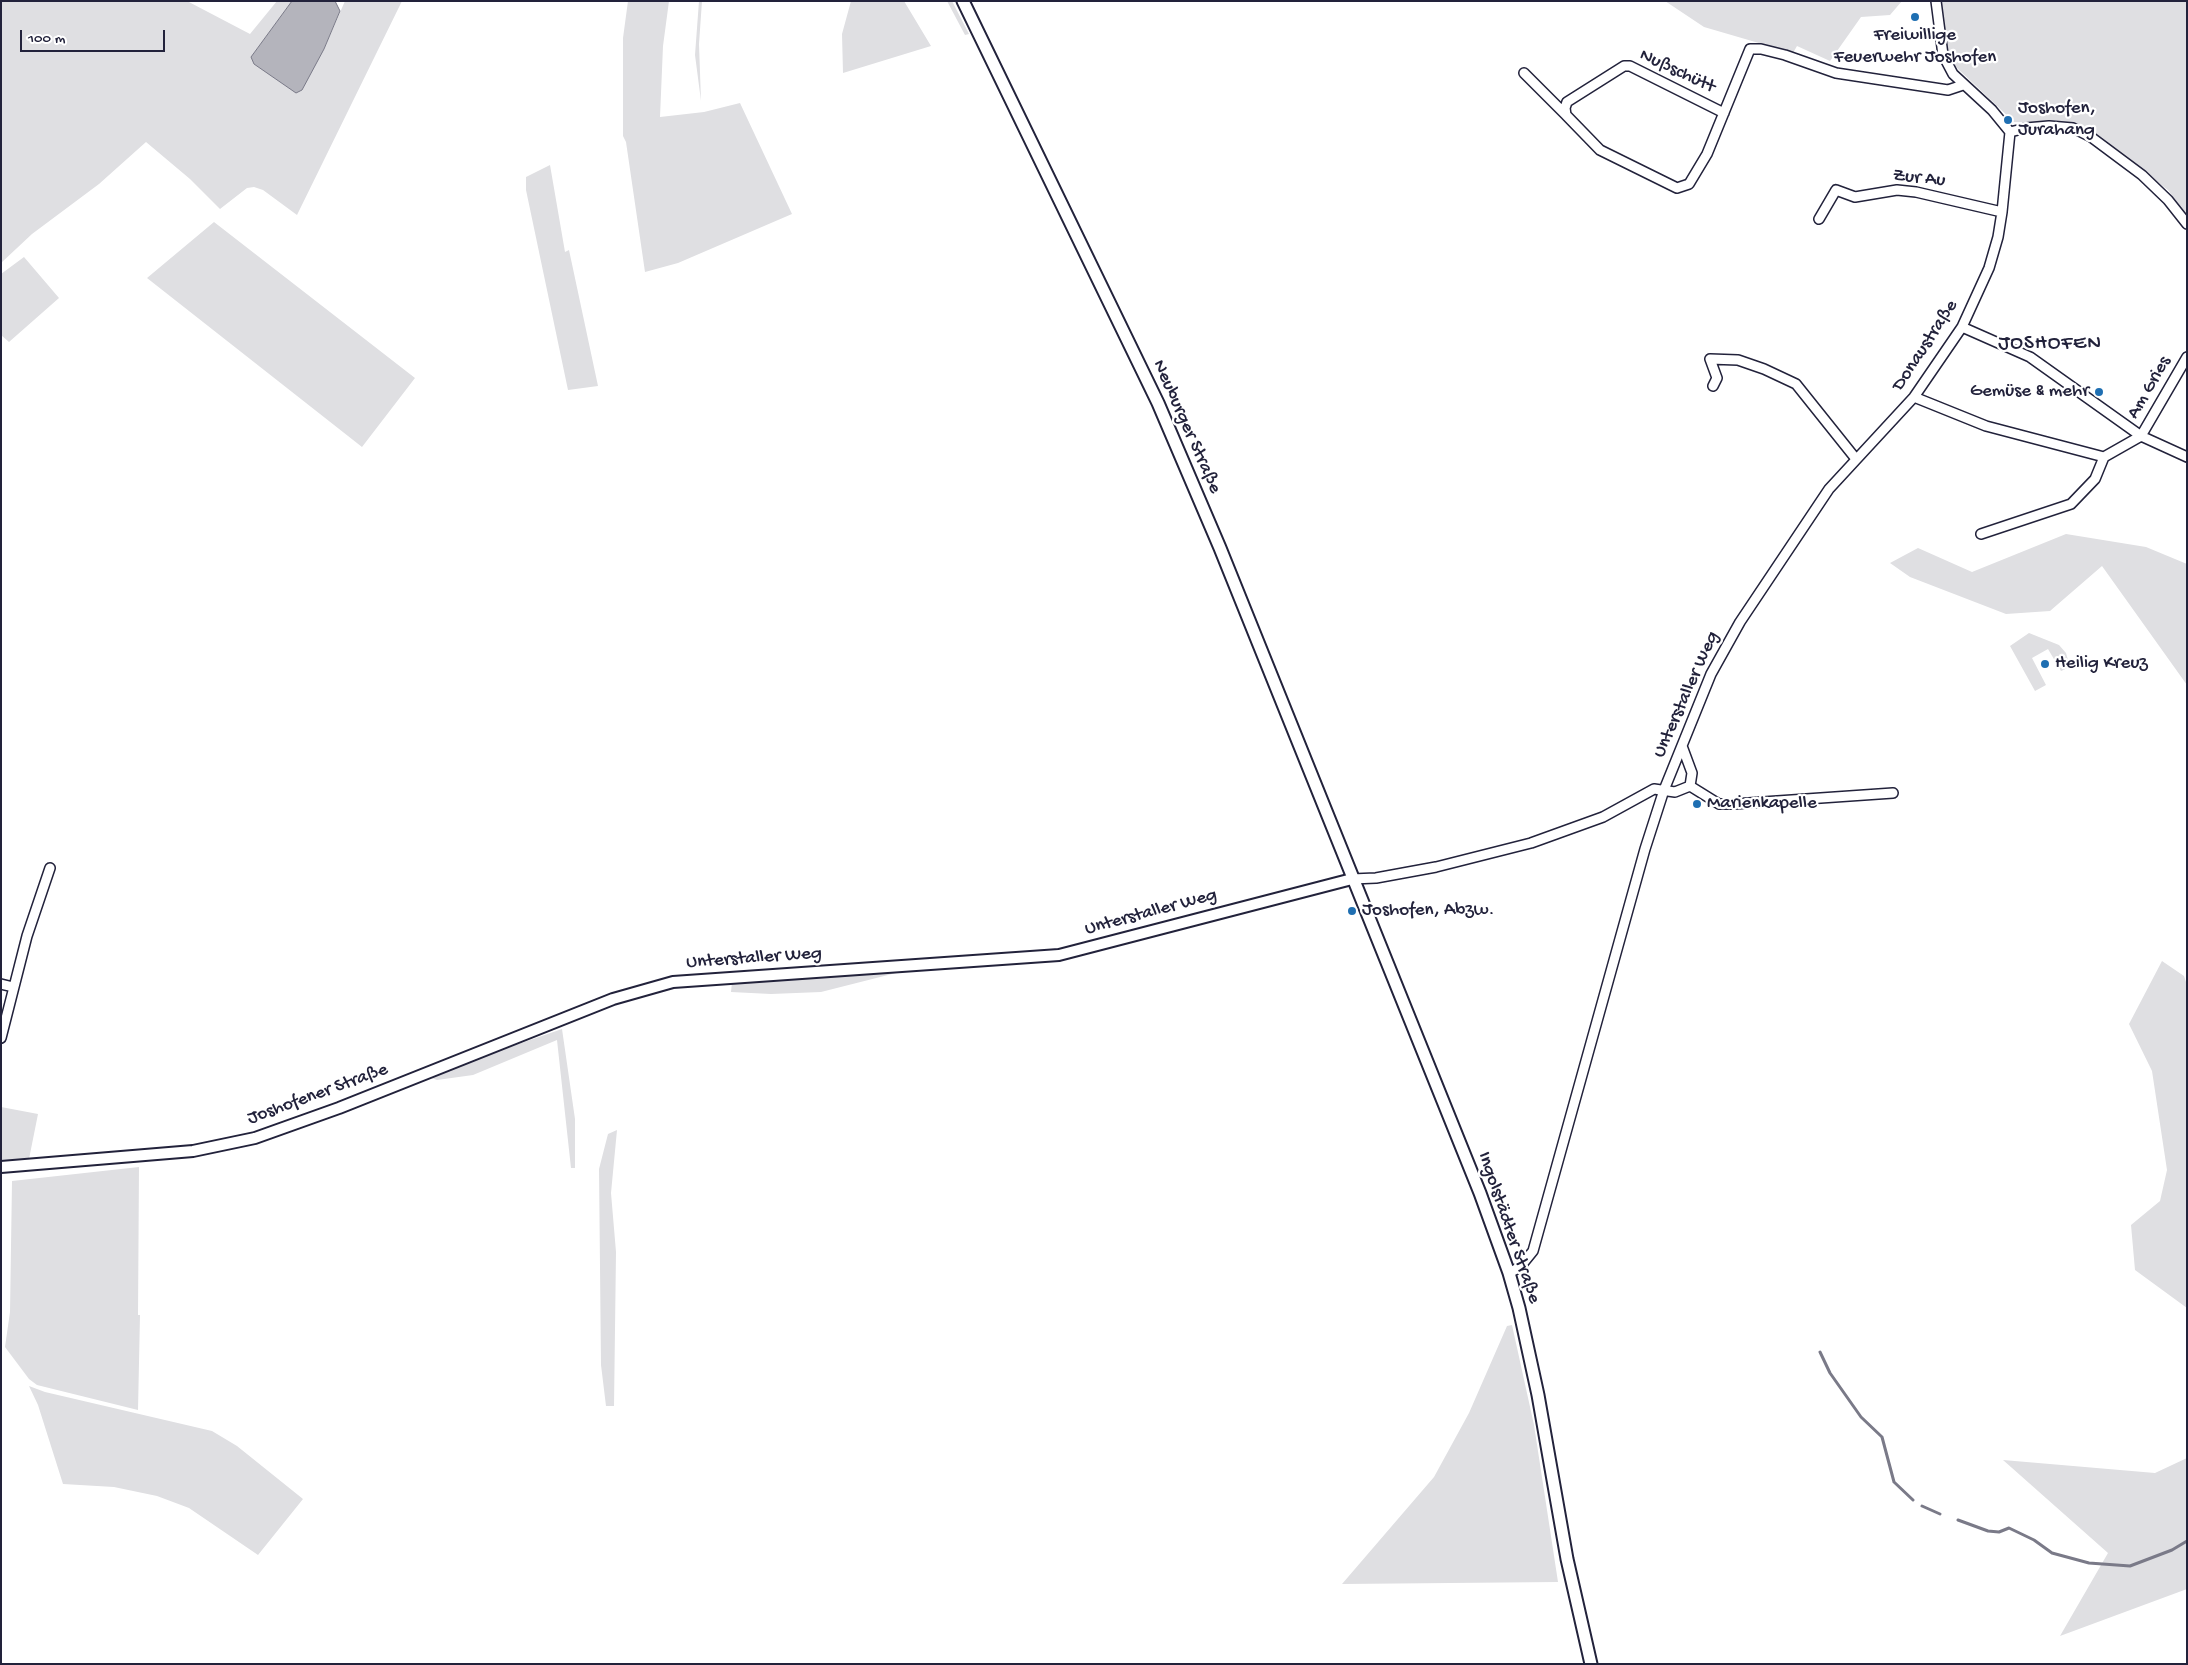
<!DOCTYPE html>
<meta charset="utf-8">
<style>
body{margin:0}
#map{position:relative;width:2188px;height:1665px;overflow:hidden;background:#fff;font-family:"Gochi Hand",sans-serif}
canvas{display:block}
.frame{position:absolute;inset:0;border:2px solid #22223b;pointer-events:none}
.scale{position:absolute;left:20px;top:30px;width:145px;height:22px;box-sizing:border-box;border:2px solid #22223b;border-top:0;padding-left:6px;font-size:15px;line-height:18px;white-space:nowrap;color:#22223b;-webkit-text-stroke:4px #fff;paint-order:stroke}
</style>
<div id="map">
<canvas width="2188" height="1665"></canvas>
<div class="frame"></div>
<div class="scale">100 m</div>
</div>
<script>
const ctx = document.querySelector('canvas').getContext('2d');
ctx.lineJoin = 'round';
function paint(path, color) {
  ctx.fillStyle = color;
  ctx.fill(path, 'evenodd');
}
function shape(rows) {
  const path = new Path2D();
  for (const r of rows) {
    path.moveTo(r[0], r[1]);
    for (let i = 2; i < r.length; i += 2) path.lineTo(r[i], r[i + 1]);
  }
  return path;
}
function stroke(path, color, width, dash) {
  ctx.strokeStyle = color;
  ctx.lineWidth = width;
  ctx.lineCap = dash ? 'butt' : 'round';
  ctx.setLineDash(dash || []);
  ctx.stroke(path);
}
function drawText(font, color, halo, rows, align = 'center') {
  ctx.font = font + ' "Gochi Hand",sans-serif';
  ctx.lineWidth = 4.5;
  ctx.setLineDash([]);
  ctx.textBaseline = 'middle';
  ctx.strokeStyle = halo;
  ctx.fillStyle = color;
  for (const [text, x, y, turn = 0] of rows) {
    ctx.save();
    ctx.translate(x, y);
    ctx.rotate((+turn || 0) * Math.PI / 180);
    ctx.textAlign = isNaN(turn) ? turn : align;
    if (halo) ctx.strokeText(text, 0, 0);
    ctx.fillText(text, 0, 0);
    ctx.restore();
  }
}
paint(shape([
 [1,1,187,1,250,34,277,1,292,1,251,57,324,49,345,1,402,1,297,215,263,190,254,187,247,188,220,209,190,179,146,142,99,184,32,234,1,263],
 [628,1,669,1,663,46,660,117,704,112,740,103,792,214,678,263,645,272,626,142,623,136,623,38],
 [699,1,702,1,699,44,701,101,695,55],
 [851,1,904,1,931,46,843,73,842,34],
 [947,1,952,1,969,34,965,35],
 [1665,1,1902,1,1890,15,1861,17,1830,61,1797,46,1793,53,1704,27],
 [1939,1,2187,1,2187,216,2168,190,2080,124,2014,122,1956,67,1948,50],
 [550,165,565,252,569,250,598,386,568,390,526,190,526,177],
 [214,222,415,378,362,447,147,278],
 [24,257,59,298,9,342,1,335,1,274],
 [2066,534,2146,547,2187,564,2187,685,2102,566,2050,611,2006,614,1910,577,1890,563,1918,548,1972,572],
 [2029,633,2059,645,2066,653,2070,667,2061,671,2048,649,2032,658,2046,685,2035,691,2010,646],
 [2162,961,2184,976,2187,985,2187,1308,2135,1270,2131,1225,2160,1201,2167,1170,2152,1071,2129,1024],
 [879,973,896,973,821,992,771,994,731,992,732,982],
 [562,1029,575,1119,575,1168,571,1168,557,1040,473,1075,437,1080,426,1076],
 [1,1107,38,1114,29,1159,1,1162],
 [617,1130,611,1193,616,1252,614,1406,606,1406,601,1365,599,1169,608,1134],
 [139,1167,138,1315,140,1315,138,1410,37,1385,29,1379,5,1347,10,1312,12,1181],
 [1512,1325,1534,1425,1558,1582,1342,1584,1434,1477,1469,1413,1507,1326],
 [29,1386,45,1392,212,1431,237,1446,303,1499,258,1555,189,1508,157,1496,114,1487,63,1484,38,1405],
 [2187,1458,2187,1589,2060,1636,2108,1553,2003,1460,2155,1473]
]), '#dfdfe2');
const water = shape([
 [292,1,335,1,340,11,324,49,302,90,296,93,254,64,251,57,292,1]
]);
paint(water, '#b4b4bc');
stroke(water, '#7a7a88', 1);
stroke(shape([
 [1820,1352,1830,1373,1861,1417,1882,1437,1894,1482,1913,1500],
 [1922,1506,1940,1514],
 [1958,1520,1988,1531,1999,1532,2009,1528,2034,1540,2052,1553,2089,1563,2130,1566,2172,1550,2187,1541]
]), '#7a7a88', 3);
const minor = shape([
 [1524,73,1566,115],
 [1724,113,1630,66,1624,66,1567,102,1565,108,1566,115,1600,150,1677,188,1689,184,1707,154,1750,49,1761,49,1785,55,1836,73,1948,90,1963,85],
 [2010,132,2026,128,2049,126,2073,128,2091,137,2142,175,2168,200,2187,224],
 [1819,219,1836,190,1855,197,1897,190,1916,192,2002,212],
 [1962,327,2030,357,2141,436,2187,457],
 [1713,386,1717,378,1710,359,1738,360,1764,369,1796,384,1856,459],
 [1914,397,1986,426,2104,457,2141,436,2187,357],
 [1981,534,2071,504,2095,479,2104,457],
 [1682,746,1692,773,1690,786],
 [1352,879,1376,878,1436,867,1531,843,1603,817,1654,789,1675,792,1690,786,1719,804,1734,804,1893,793],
 [1,984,13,987],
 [1,1038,27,936,50,868],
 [1509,1273,1520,1267,1533,1251,1645,849,1664,790,1711,674,1740,622,1829,489,1914,397,1962,327,1989,268,1998,237,2002,212,2010,132,1992,110,1953,74,1943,55,1936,1]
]);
const tertiary = shape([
 [1,1167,193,1151,255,1138,339,1108,613,999,673,982,1059,955,1352,879]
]);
const secondary = shape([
 [963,1,1158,403,1220,548,1480,1193,1509,1273,1519,1308,1538,1395,1567,1559,1591,1664]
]);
stroke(minor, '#22223b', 12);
stroke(tertiary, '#22223b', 14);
stroke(secondary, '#22223b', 15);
stroke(minor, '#fff', 9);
stroke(tertiary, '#fff', 10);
stroke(secondary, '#fff', 11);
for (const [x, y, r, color] of [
 [1915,17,5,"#1f6fb2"],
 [2008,120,5,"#1f6fb2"],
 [2099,392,5,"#1f6fb2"],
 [2045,664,5,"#1f6fb2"],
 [1697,804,5,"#1f6fb2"],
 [1352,911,5,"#1f6fb2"]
]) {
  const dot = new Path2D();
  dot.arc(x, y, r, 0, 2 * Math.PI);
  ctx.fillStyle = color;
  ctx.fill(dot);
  stroke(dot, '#fff', 2);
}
drawText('19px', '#22223b', '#fff', [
 ["Freiwillige",1915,36,"center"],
 ["Feuerwehr Joshofen",1915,58,"center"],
 ["Joshofen,",2018,109],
 ["Jurahang",2018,131],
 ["Gemüse & mehr",2089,392,"right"],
 ["Heilig Kreuz",2055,664],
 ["Marienkapelle",1707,804],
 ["Joshofen, Abzw.",1362,911]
], 'left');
drawText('19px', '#22223b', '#fff', [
 ["Nußschütt",1677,72,25],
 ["Zur Au",1919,179,6],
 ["Donaustraße",1926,346,-57],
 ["Am Gries",2150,388,-60],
 ["Neuburger Straße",1186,427,66],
 ["Unterstaller Weg",1687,695,-66],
 ["Unterstaller Weg",1151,913,-15],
 ["Unterstaller Weg",754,959,-4],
 ["Joshofener Straße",318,1095,-20],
 ["Ingolstädter Straße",1508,1228,71]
]);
ctx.letterSpacing = '1px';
drawText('21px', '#22223b', '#fff', [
 ["JOSHOFEN",2050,345]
]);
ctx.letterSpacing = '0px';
</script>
